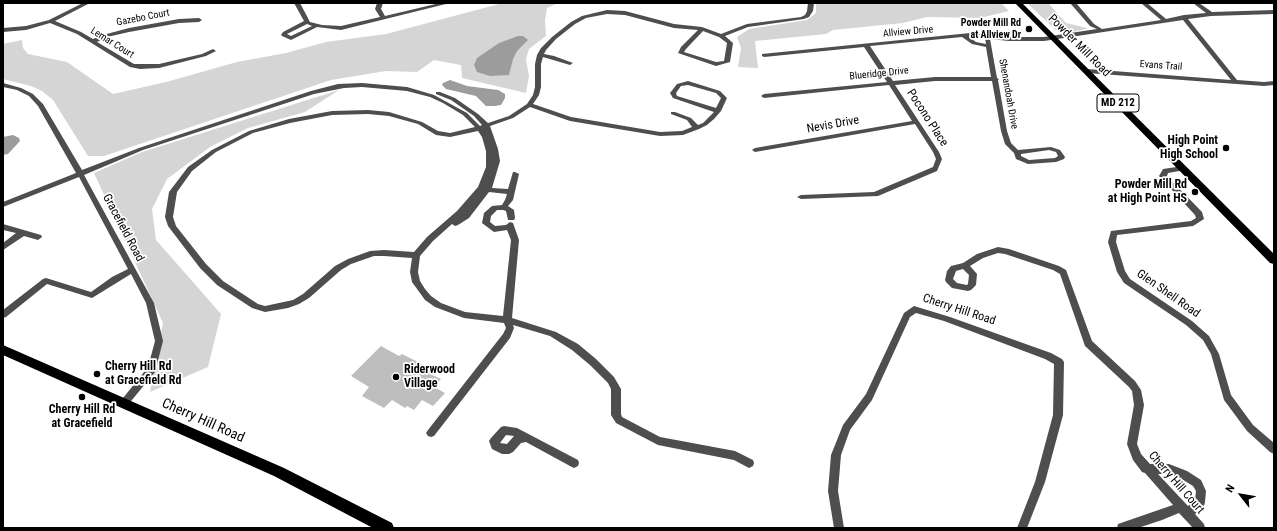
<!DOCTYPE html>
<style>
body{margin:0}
#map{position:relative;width:1277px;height:531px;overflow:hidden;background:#fff;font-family:"Roboto Condensed",sans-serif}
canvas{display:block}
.frame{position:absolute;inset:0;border:4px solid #000;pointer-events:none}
.north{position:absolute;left:1221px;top:475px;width:40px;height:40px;-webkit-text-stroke:3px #fff;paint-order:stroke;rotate:301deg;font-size:11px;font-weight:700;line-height:16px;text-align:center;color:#000}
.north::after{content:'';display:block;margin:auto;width:14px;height:18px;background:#000;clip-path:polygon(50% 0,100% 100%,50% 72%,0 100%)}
</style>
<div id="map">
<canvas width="1277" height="531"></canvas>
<div class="frame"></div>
<div class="north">N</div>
</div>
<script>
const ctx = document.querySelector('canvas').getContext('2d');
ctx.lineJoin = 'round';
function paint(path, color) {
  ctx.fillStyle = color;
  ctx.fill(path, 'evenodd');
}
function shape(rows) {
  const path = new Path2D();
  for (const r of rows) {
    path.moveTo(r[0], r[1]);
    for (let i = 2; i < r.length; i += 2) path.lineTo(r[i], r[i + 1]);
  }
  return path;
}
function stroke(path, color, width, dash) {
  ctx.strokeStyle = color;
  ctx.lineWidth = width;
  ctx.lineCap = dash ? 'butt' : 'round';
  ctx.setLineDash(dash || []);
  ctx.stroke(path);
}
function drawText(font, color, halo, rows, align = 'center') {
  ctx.font = font + ' "Roboto Condensed",sans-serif';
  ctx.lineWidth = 3.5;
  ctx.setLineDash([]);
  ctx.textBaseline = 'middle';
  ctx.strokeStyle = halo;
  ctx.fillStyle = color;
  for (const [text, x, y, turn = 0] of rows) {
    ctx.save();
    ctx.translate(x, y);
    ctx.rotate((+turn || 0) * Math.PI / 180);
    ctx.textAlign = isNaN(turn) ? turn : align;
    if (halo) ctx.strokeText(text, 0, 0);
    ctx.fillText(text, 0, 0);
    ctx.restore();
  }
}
paint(shape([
 [503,3,558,3,547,8,545,20,546,36,529,49,526,59,529,76,526,93,462,78,461,65,434,60,417,72,386,71,331,80,104,156,88,156,53,100,42,91,31,86,3,79,3,44,22,40,23,48,28,54,67,62,113,94,166,82,237,62,286,53,326,42,386,34],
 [816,3,1001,3,1009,11,980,18,927,17,903,23,833,30,826,34,755,41,758,68,738,67,741,48,737,37,749,29,807,20,816,13],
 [1027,3,1048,3,1066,23,1087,28,1086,29,1068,33,1057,31],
 [339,90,305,112,248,128,210,147,167,179,152,209,156,240,221,314,208,367,150,392,163,323,94,173,142,152]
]), '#d5d5d5');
paint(shape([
 [518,36,523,36,528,40,517,51,513,59,509,75,490,76,477,72,474,65,477,58,499,43],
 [450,80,467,86,498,90,505,94,505,98,501,105,495,106,486,106,476,96,446,89,442,85,443,83],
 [13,135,19,138,20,141,8,154,3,155,3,137]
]), '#9c9c9c');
paint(shape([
 [381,346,399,356,402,354,424,365,423,366,434,372,432,375,441,379,434,387,445,393,433,406,422,400,414,410,407,406,405,408,392,400,384,408,362,396,369,387,351,376]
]), '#bebebe');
paint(shape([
 [83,3,90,3,55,21,81,32,93,39,103,35,129,28,179,19,199,18,202,20,199,22,179,23,129,32,107,37,97,42,134,64,159,64,202,54,213,49,216,51,206,56,159,68,140,69,130,67,77,34,50,23,26,30,3,32,3,28,26,26,49,20,83,3],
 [294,3,300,3,310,22,322,25,341,26,380,17,375,9,377,3,383,3,381,9,385,16,440,3,450,3,341,30,317,27,291,40,282,36,281,35,283,32,304,21,294,3],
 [307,24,312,26,291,36,287,34,307,24],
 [808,3,814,3,813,11,809,17,804,19,748,27,725,36,733,43,730,62,716,66,678,53,681,47,698,30,674,28,625,15,607,14,586,18,575,24,556,39,546,50,544,54,554,56,573,63,570,65,543,57,541,64,541,87,539,95,533,104,571,117,660,132,682,131,692,127,687,120,671,114,671,112,675,112,691,118,698,125,703,123,714,112,673,98,670,93,677,84,688,81,720,91,727,98,721,111,714,119,707,125,699,129,683,135,660,136,570,121,530,107,513,118,490,126,498,149,500,161,492,188,508,189,513,172,515,172,519,174,513,200,508,206,514,210,515,218,514,220,508,220,506,211,503,210,497,210,491,216,490,222,495,226,506,225,510,222,513,223,519,240,512,318,556,332,578,344,596,359,614,377,621,389,621,414,622,417,660,437,735,451,753,460,754,463,753,466,749,468,734,460,658,445,616,423,611,415,611,389,608,383,590,365,572,350,550,336,513,325,514,328,510,338,434,436,431,437,428,436,426,433,428,430,503,334,506,328,504,323,464,318,435,307,425,300,412,282,410,272,412,258,384,256,374,256,351,264,341,270,309,298,299,304,288,308,265,312,252,308,217,285,200,268,168,226,165,217,169,192,188,167,212,150,249,131,289,119,332,111,368,110,389,112,422,122,438,131,450,133,475,127,463,115,443,103,430,97,407,91,362,87,344,88,314,94,143,150,84,175,154,303,163,341,155,372,127,406,124,407,121,406,119,403,148,367,155,341,146,303,131,274,92,298,47,284,6,317,3,318,3,310,43,279,46,278,91,292,112,277,128,269,79,177,3,207,3,202,76,173,38,106,29,96,17,90,3,87,3,83,21,88,33,94,43,104,82,170,139,148,311,91,338,84,362,83,407,87,434,95,467,113,480,126,482,125,474,116,451,100,436,94,436,92,440,92,455,98,478,114,488,123,509,116,527,104,533,95,535,87,535,64,537,55,541,48,552,37,571,22,582,16,607,10,625,11,674,24,702,27,721,34,747,24,801,17,805,15,807,11,808,3],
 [703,31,719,37,727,43,724,61,716,62,684,52,686,49,703,31],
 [688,85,716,93,721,98,716,108,677,96,676,93,681,86,688,85],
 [368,114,389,116,418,124,436,135,450,137,478,131,482,137,486,151,486,167,478,187,457,211,427,237,414,252,384,250,370,251,348,259,335,266,303,294,293,300,265,306,258,304,223,281,206,264,176,226,173,217,177,192,192,171,216,152,253,133,290,123,332,115,368,114],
 [489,192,507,194,505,200,502,205,492,206,484,213,482,223,494,232,507,230,511,240,503,316,465,312,441,303,431,296,425,289,420,281,418,272,420,256,433,241,452,224,455,226,458,225,469,218,489,192],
 [1070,3,1076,3,1094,24,1102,29,1161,20,1141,3,1147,3,1166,19,1184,15,1206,13,1193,3,1199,3,1212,12,1274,10,1274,14,1211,16,1188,19,1237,80,1264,82,1274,81,1274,85,1264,86,1087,73,1084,71,1087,69,1231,80,1183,20,1044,41,1009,41,990,39,997,78,999,79,998,80,1007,131,1011,143,1018,150,1051,147,1060,150,1065,157,1064,159,1056,162,1028,164,1016,159,1014,153,1005,144,1001,131,992,81,935,81,895,85,939,152,942,159,937,171,878,196,801,199,797,197,801,195,874,192,933,167,936,159,933,152,915,124,755,152,752,150,755,148,912,121,889,85,764,98,761,96,764,94,887,82,864,47,764,57,762,56,762,54,970,33,1009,37,1044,37,1097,29,1090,26,1070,3],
 [962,37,972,44,986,47,991,77,935,77,893,81,870,46,962,37],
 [969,37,985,38,986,44,976,42,969,37],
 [1049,150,1056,152,1058,156,1055,158,1029,160,1021,156,1021,154,1049,150],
 [1183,166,1186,168,1185,170,1168,173,1167,176,1202,212,1204,219,1193,226,1117,235,1116,242,1125,271,1130,279,1192,321,1209,336,1219,354,1231,395,1253,425,1274,443,1274,454,1270,452,1247,431,1224,400,1211,354,1203,340,1186,325,1124,283,1117,272,1108,242,1111,231,1191,221,1196,218,1195,215,1159,176,1163,169,1183,166],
 [3,224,41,235,42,237,38,240,24,236,3,250,3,243,16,233,3,230,3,224],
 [998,247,1009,249,1059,266,1066,270,1092,341,1135,381,1141,390,1144,405,1137,444,1141,454,1150,464,1169,464,1187,471,1201,480,1206,491,1205,502,1204,506,1195,514,1204,524,1205,528,1193,528,1179,513,1162,520,1138,528,1117,528,1118,524,1173,505,1145,473,1142,472,1133,460,1127,444,1134,405,1132,391,1129,387,1085,346,1060,274,1053,270,1005,254,998,253,983,258,970,266,977,274,976,285,971,290,968,291,952,288,946,282,945,280,947,271,951,266,963,263,977,254,998,247],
 [963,269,969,275,968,284,967,285,957,283,953,279,956,271,963,269],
 [1158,474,1169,474,1180,478,1193,486,1196,491,1195,500,1188,506,1158,474],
 [914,306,950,317,1051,353,1062,359,1064,362,1063,415,1045,482,1027,528,1017,528,1035,482,1053,415,1054,364,1045,359,944,321,916,313,910,317,872,400,850,430,841,455,838,491,844,528,834,528,828,491,831,455,843,425,866,394,904,313,914,306],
 [504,426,517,428,578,460,579,463,578,466,574,468,570,466,526,442,521,443,513,452,509,454,502,454,492,449,489,441,491,438,501,427,504,426],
 [506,435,514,436,507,444,500,443,506,435]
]), '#4e4e4e');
paint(shape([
 [1015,3,1022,3,1274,254,1274,264,1270,263,1015,3],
 [3,345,284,468,392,523,394,528,373,528,274,476,3,355,3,345]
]), '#000');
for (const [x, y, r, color] of [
 [1029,29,4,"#000"],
 [1226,148,4,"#000"],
 [1195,192,4,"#000"],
 [97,374,4,"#000"],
 [396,377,4,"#000"],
 [82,397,4,"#000"]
]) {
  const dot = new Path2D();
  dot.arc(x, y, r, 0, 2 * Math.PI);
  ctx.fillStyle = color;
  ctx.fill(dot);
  stroke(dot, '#fff', 1.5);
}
drawText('10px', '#000', '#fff', [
 ["Gazebo Court",143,18,-11],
 ["Allview Drive",908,32,-5],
 ["Lemar Court",112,43,32],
 ["Evans Trail",1161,66,4],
 ["Blueridge Drive",879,74,-6],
 ["Shenandoah Drive",1008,94,80]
]);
drawText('bold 10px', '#000', '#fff', [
 ["Powder Mill Rd",1021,23],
 ["at Allview Dr",1021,35]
], 'right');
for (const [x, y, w] of [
 [1118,103,42]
]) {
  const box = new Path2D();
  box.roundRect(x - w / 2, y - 9, w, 18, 3);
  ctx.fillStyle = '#fff';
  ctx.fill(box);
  stroke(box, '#000', 1);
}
drawText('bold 11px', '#000', null, [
 ["MD 212",1118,103]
]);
drawText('12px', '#000', '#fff', [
 ["Powder Mill Road",1079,46,45],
 ["Pocono Place",927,118,57],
 ["Nevis Drive",833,125,-10],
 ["Gracefield Road",123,228,62],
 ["Glen Shell Road",1168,294,35],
 ["Cherry Hill Road",959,310,18],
 ["Cherry Hill Court",1176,483,49]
]);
drawText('bold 12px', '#000', '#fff', [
 ["High Point",1218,141],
 ["High School",1218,155],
 ["Powder Mill Rd",1187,185],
 ["at High Point HS",1187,199],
 ["Cherry Hill Rd",105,367,"left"],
 ["at Gracefield Rd",105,381,"left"],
 ["Riderwood",404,370,"left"],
 ["Village",404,384,"left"],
 ["Cherry Hill Rd",82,410,"center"],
 ["at Gracefield",82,424,"center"]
], 'right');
drawText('14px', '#000', '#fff', [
 ["Cherry Hill Road",203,421,24]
]);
</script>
